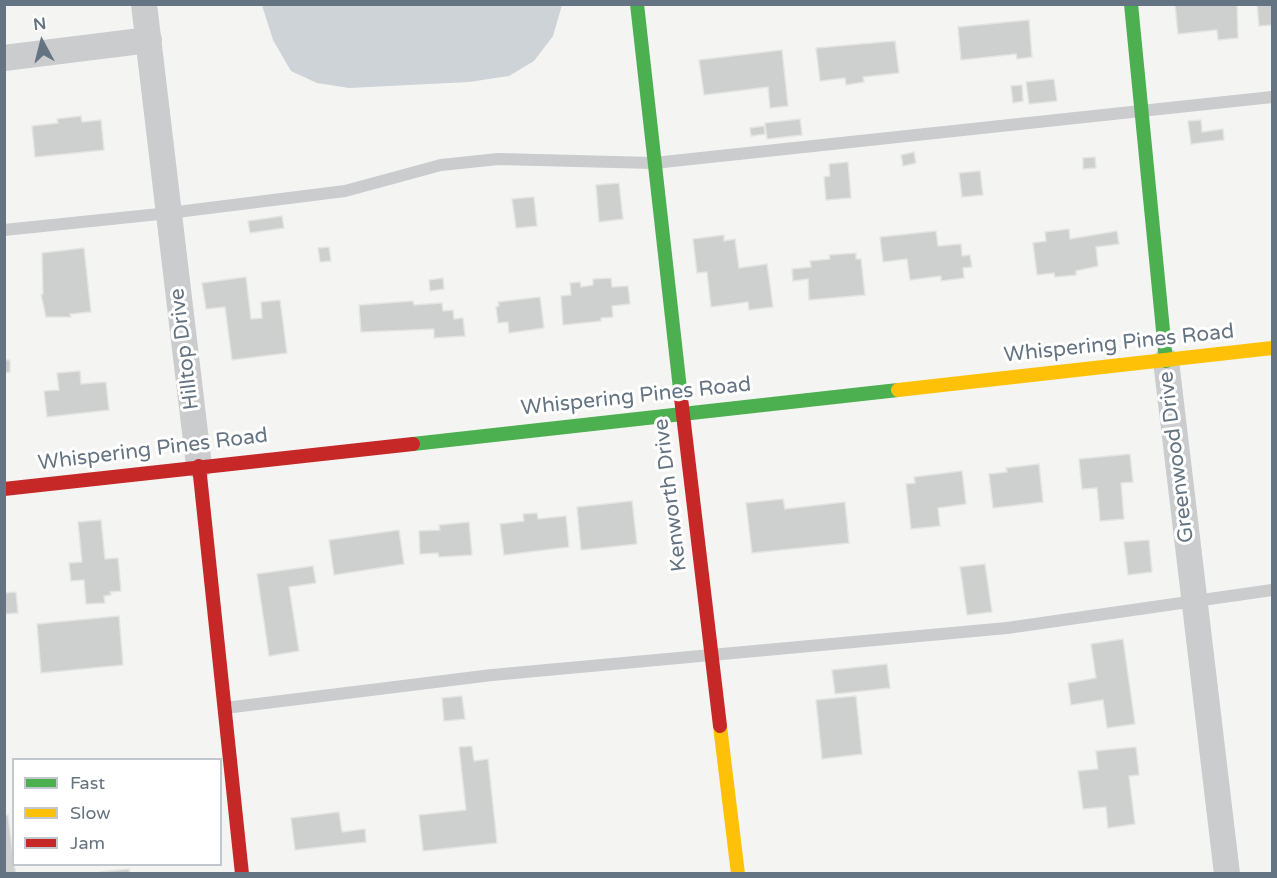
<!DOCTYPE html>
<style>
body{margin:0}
#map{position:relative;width:1277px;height:878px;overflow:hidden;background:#f4f4f3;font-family:"Varela Round",sans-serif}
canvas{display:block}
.frame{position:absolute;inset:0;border:6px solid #657482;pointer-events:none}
.legend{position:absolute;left:12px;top:758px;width:210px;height:108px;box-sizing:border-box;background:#fff;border:2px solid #c1c7cd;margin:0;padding:8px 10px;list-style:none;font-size:18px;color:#657482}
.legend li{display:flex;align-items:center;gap:12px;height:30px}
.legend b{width:30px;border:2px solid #c1c7cd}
.north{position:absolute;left:12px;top:12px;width:60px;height:60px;-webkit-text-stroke:4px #fff;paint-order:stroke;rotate:353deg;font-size:16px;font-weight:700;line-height:24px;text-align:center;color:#657482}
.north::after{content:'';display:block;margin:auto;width:21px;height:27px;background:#657482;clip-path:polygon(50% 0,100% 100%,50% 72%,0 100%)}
</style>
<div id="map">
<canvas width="1277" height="878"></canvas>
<div class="frame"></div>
<ul class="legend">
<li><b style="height:8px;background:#4caf50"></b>Fast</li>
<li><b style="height:8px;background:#ffc107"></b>Slow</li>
<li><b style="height:8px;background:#c62828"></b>Jam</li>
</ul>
<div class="north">N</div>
</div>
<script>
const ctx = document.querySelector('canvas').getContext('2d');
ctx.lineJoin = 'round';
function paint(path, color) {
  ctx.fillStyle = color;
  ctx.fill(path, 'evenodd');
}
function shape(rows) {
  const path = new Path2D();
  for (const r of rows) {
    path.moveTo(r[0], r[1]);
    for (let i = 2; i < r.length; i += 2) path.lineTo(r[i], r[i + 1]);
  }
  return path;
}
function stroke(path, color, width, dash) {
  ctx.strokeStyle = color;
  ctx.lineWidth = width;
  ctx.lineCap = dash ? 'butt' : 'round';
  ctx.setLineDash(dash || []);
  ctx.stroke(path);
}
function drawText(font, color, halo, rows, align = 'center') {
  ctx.font = font + ' "Varela Round",sans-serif';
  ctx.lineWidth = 6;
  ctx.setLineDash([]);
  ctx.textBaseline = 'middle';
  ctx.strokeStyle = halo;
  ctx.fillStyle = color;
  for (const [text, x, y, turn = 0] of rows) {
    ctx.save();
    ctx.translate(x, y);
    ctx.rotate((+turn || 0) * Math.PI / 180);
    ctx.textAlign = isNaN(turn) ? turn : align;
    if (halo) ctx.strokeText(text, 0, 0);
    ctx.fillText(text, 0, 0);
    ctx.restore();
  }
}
paint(shape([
 [262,5,262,4,562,5,553,36,534,61,509,76,469,82,349,88,317,83,291,71,273,40]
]), '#cdd3d6');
const building = shape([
 [1175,4,1237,4,1238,38,1218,40,1217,30,1178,34,1175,4],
 [1257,4,1272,4,1272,25,1259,26,1257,4],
 [1029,20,1032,57,1017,59,1016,54,961,60,958,27,1029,20],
 [895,41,899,73,863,77,864,82,846,85,845,78,820,81,816,48,895,41],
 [782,50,788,106,770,108,768,87,704,95,699,60,782,50],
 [1054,79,1057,101,1029,104,1026,82,1054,79],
 [1022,85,1023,101,1013,103,1011,86,1022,85],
 [81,116,82,122,101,120,104,150,35,157,32,126,58,123,57,119,81,116],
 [800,119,802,135,767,139,765,123,800,119],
 [1201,120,1202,132,1223,129,1224,140,1191,144,1188,121,1201,120],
 [764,126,765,134,751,136,750,128,764,126],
 [914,152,916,163,903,166,901,155,914,152],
 [1095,157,1096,168,1083,169,1083,158,1095,157],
 [848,162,851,198,826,200,824,177,830,176,829,164,848,162],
 [980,171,983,195,962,197,959,173,980,171],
 [619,183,623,219,599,222,596,185,619,183],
 [534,197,537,226,516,228,512,199,534,197],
 [282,216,284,228,250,233,248,221,282,216],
 [1069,229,1070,239,1117,231,1119,244,1096,247,1098,266,1076,271,1076,275,1055,277,1054,273,1037,275,1033,243,1046,241,1045,232,1069,229],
 [936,231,938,246,961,244,962,256,970,255,972,267,963,268,964,278,941,281,941,276,910,280,907,259,883,262,880,237,936,231],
 [724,235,724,241,735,239,739,268,767,264,773,307,749,310,748,302,711,307,707,272,697,273,693,239,724,235],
 [329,247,331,261,320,262,318,248,329,247],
 [84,248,91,312,70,314,71,317,46,317,41,294,43,294,42,253,84,248],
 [856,253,856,259,861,259,865,295,809,300,808,279,793,281,792,269,811,267,810,261,830,259,829,255,856,253],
 [246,277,251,319,262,318,261,302,280,300,287,353,232,360,225,307,206,309,202,283,246,277],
 [443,278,444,289,430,291,429,280,443,278],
 [611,278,612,287,628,286,630,304,612,306,613,317,601,318,601,321,563,325,561,296,571,295,570,283,580,282,581,287,593,285,593,279,611,278],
 [540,297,544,328,509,333,508,322,498,323,496,307,499,306,498,302,540,297],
 [413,301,414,305,442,303,443,311,453,310,454,319,463,318,465,336,434,338,434,329,361,332,359,305,413,301],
 [4,360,10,360,10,372,4,373,4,360],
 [80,371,81,384,106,382,109,410,47,417,44,391,59,390,57,373,80,371],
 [1130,454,1133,482,1121,483,1124,519,1100,521,1097,488,1082,489,1079,459,1130,454],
 [1039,464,1043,502,993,508,989,474,1007,472,1006,468,1039,464],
 [962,471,966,504,938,508,940,526,911,529,906,484,915,483,914,477,962,471],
 [783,499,785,509,845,502,849,543,752,553,746,503,783,499],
 [632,501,637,544,581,550,577,507,632,501],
 [537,513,538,519,566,516,569,547,504,555,500,524,524,521,523,514,537,513],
 [101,520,105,559,118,558,121,591,110,592,111,595,104,596,105,603,86,604,84,580,71,581,69,563,82,562,78,522,101,520],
 [469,522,472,555,439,557,438,553,420,554,419,531,440,530,439,525,469,522],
 [399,530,404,564,334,575,329,540,399,530],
 [1149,540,1152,572,1128,575,1124,542,1149,540],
 [985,564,992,612,967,615,960,567,985,564],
 [313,566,316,583,289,587,299,651,269,656,257,574,313,566],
 [16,592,18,613,4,614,4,593,16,592],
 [119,616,123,665,41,673,37,624,119,616],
 [1123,639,1135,724,1107,728,1103,700,1071,705,1068,683,1096,678,1091,644,1123,639],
 [887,664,890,688,835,694,832,670,887,664],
 [462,696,465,719,444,721,442,698,462,696],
 [856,696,862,754,822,759,816,700,856,696],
 [472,746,474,761,488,759,497,843,423,851,419,815,466,810,459,747,472,746],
 [1136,747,1139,775,1129,776,1135,824,1108,828,1106,807,1083,809,1078,771,1098,769,1096,751,1136,747],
 [339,812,342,832,365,829,366,842,295,850,291,818,339,812],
 [8,815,14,864,16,874,4,874,4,816,8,815],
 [129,869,130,874,100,874,100,872,129,869]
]);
paint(building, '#cecfcf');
stroke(building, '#e4e4e2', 1.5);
stroke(shape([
 [4,230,169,213,345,191,441,165,498,159,654,163,1272,97],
 [225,708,492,675,1007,628,1272,590]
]), '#cacccd', 12);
stroke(shape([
 [144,4,199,466],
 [4,58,149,40],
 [1166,361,1227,874]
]), '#cacccd', 26);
stroke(shape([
 [637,4,681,398],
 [1131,4,1166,361],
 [413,444,898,390]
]), '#4caf50', 14);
stroke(shape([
 [898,390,1272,348],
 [720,726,738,874]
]), '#ffc107', 14);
stroke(shape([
 [681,398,720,726],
 [199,466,242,874],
 [4,489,413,444]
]), '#c62828', 14);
drawText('21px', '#657482', '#fff', [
 ["Whispering Pines Road",1119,344,-6],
 ["Hilltop Drive",185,349,-97],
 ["Whispering Pines Road",636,397,-6],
 ["Whispering Pines Road",153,450,-7],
 ["Greenwood Drive",1177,457,-97],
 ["Kenworth Drive",671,495,-97]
]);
</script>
